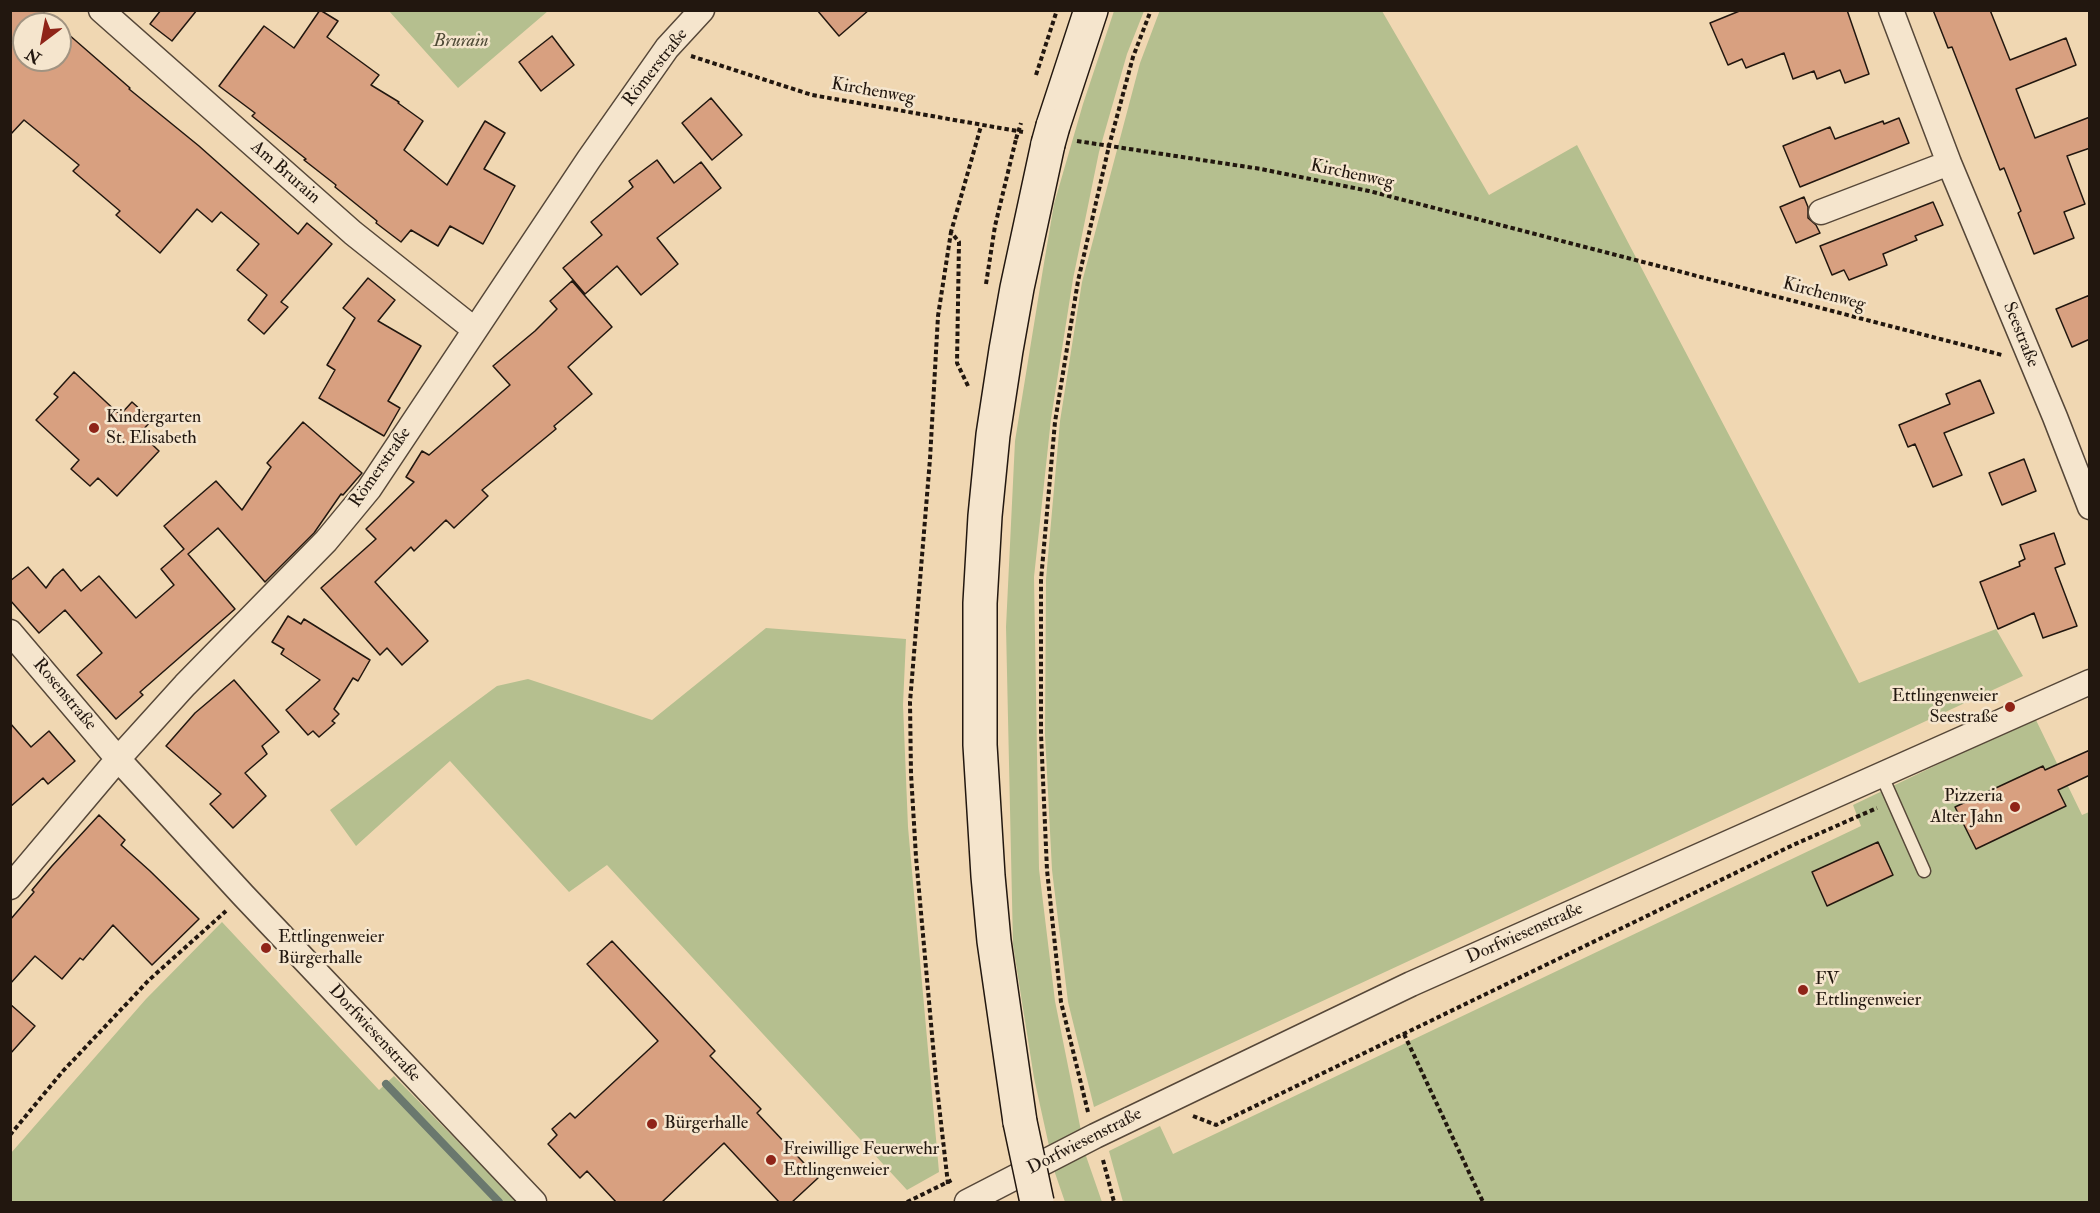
<!DOCTYPE html>
<meta charset="utf-8">
<style>
body{margin:0}
#map{position:relative;width:2100px;height:1213px;overflow:hidden;background:#f0d7b2;font-family:"IM FELL Double Pica",serif}
canvas{display:block}
.frame{position:absolute;inset:0;border:12px solid #22170f;pointer-events:none}
.north{position:absolute;left:12px;top:12px;width:60px;height:60px;box-sizing:border-box;background:#f5e5cd;border:2px solid #a19381;border-radius:50%;rotate:212deg;font-size:16px;font-weight:700;line-height:24px;text-align:center;color:#22170f}
.north::after{content:'';display:block;margin:auto;width:21px;height:27px;background:#8f2418;clip-path:polygon(50% 0,100% 100%,50% 72%,0 100%)}
</style>
<div id="map">
<canvas width="2100" height="1213"></canvas>
<div class="frame"></div>
<div class="north">N</div>
</div>
<script>
const ctx = document.querySelector('canvas').getContext('2d');
ctx.lineJoin = 'round';
function paint(path, color) {
  ctx.fillStyle = color;
  ctx.fill(path, 'evenodd');
}
function shape(rows) {
  const path = new Path2D();
  for (const r of rows) {
    path.moveTo(r[0], r[1]);
    for (let i = 2; i < r.length; i += 2) path.lineTo(r[i], r[i + 1]);
  }
  return path;
}
function stroke(path, color, width, dash) {
  ctx.strokeStyle = color;
  ctx.lineWidth = width;
  ctx.lineCap = dash ? 'butt' : 'round';
  ctx.setLineDash(dash || []);
  ctx.stroke(path);
}
function drawText(font, color, halo, rows, align = 'center') {
  ctx.font = font + ' "IM FELL Double Pica",serif';
  ctx.lineWidth = 5;
  ctx.setLineDash([]);
  ctx.textBaseline = 'middle';
  ctx.strokeStyle = halo;
  ctx.fillStyle = color;
  for (const [text, x, y, turn = 0] of rows) {
    ctx.save();
    ctx.translate(x, y);
    ctx.rotate((+turn || 0) * Math.PI / 180);
    ctx.textAlign = isNaN(turn) ? turn : align;
    if (halo) ctx.strokeText(text, 0, 0);
    ctx.fillText(text, 0, 0);
    ctx.restore();
  }
}
paint(shape([
 [1160,10,1382,11,1489,195,1577,145,1859,683,1996,629,2023,676,1094,1107,1068,1002,1052,870,1045,735,1046,579,1060,421,1082,282,1140,63],
 [389,11,548,11,458,88],
 [1114,11,1144,11,1127,54,1099,152,1073,279,1051,419,1034,577,1039,869,1055,1001,1086,1156,1102,1202,1065,1202,1055,1173,1034,1078,1013,945,1006,627,1015,441,1043,269,1054,204,1083,104],
 [766,628,906,639,903,705,908,827,939,1172,907,1190,607,865,569,892,450,761,356,846,330,810,497,686,528,679,652,720],
 [2035,718,2082,815,2089,812,2089,1202,1123,1202,1109,1151,1160,1126,1173,1154,1861,826,1853,805],
 [222,922,379,1090,394,1076,517,1202,11,1202,11,1153,146,999]
]), '#b5bf8f');
stroke(shape([
 [386,1084,499,1202]
]), '#6a786e', 8);
const building = shape([
 [10,10,41,10,56,24,24,24,24,60,60,60,60,27,130,88,129,89,199,146,298,234,307,223,332,244,281,302,288,307,264,334,248,320,267,295,237,270,259,244,221,212,212,222,197,209,160,253,116,215,120,211,73,171,79,165,24,120,10,135,10,10],
 [161,10,197,10,172,41,150,24,161,10],
 [320,10,338,21,327,37,379,75,371,85,399,102,398,103,423,121,404,150,447,185,485,121,505,133,484,169,515,186,483,244,450,226,438,246,411,230,401,242,376,223,377,221,335,187,336,185,304,160,306,159,252,116,255,113,219,86,264,26,294,48,320,10],
 [817,10,869,10,839,36,817,10],
 [1742,10,1847,10,1869,74,1845,83,1840,70,1817,79,1814,71,1793,79,1784,53,1746,68,1742,59,1728,65,1710,23,1742,10],
 [1933,10,1990,10,2010,60,2066,38,2076,65,2016,89,2035,138,2090,117,2090,148,2067,156,2085,204,2064,212,2074,238,2034,254,2018,213,2021,211,2004,168,2000,170,1952,47,1948,48,1933,10],
 [552,36,574,65,541,91,519,62,552,36],
 [711,98,742,135,712,160,682,123,711,98],
 [1899,118,1909,143,1800,187,1783,146,1830,127,1835,139,1883,121,1884,124,1899,118],
 [657,160,674,183,701,162,721,188,657,238,678,264,641,295,617,266,585,294,563,268,602,235,591,222,633,187,629,181,657,160],
 [1804,197,1808,207,1808,218,1816,225,1820,233,1796,243,1780,207,1804,197],
 [1933,202,1943,225,1915,236,1917,240,1883,254,1887,265,1849,280,1844,270,1832,275,1820,246,1933,202],
 [368,278,395,300,378,321,421,346,388,401,400,408,384,436,319,398,335,370,327,365,355,318,343,308,368,278],
 [572,281,612,327,568,367,592,394,554,426,556,429,482,490,488,496,454,528,446,520,414,551,411,547,375,582,428,641,402,665,387,648,380,655,321,588,376,539,366,529,414,482,406,477,422,451,429,455,510,385,493,366,535,331,557,309,550,301,572,281],
 [2090,295,2090,339,2072,347,2056,309,2090,295],
 [74,372,120,415,132,402,152,420,140,433,159,451,117,496,98,478,90,486,71,469,79,460,36,420,58,397,54,394,74,372],
 [1980,380,1994,413,1944,433,1962,475,1933,487,1915,444,1908,447,1899,425,1950,404,1946,394,1980,380],
 [303,422,362,473,343,495,341,494,314,533,265,582,218,528,188,554,235,609,140,692,143,695,116,719,77,675,102,653,65,610,39,633,10,600,10,581,28,567,46,588,54,577,63,569,81,591,99,576,136,618,174,585,161,569,184,549,164,526,216,481,242,510,271,467,267,463,303,422],
 [2024,459,2036,491,2002,505,1989,473,2024,459],
 [2054,533,2065,564,2055,568,2077,626,2043,638,2034,613,1998,629,1980,582,2020,566,2019,562,2025,559,2020,545,2054,533],
 [288,616,301,624,304,619,370,660,358,681,353,678,334,709,339,714,332,721,335,723,319,737,313,731,308,735,286,710,320,680,281,654,284,649,272,642,288,616],
 [234,680,279,732,262,746,267,754,245,773,266,796,233,828,210,804,221,794,166,746,195,713,234,680],
 [10,723,31,747,49,731,75,761,48,784,43,778,10,807,10,723],
 [2090,750,2090,775,2058,790,2066,806,1976,849,1955,807,2043,766,2045,770,2090,750],
 [99,815,125,840,121,845,150,871,199,919,152,965,113,925,83,960,80,958,62,979,35,956,10,984,10,920,34,892,32,890,52,866,99,815],
 [1878,842,1893,875,1827,906,1812,872,1878,842],
 [612,941,715,1051,710,1056,761,1109,757,1113,818,1178,791,1203,780,1203,724,1143,661,1203,617,1203,587,1171,580,1178,548,1144,557,1135,552,1129,570,1113,575,1118,658,1041,587,964,612,941],
 [10,1004,35,1026,10,1054,10,1004]
]);
paint(building, '#d8a080');
stroke(building, '#22170f', 1.5);
const service = shape([
 [1881,774,1924,871]
]);
const minor = shape([
 [101,10,353,233,475,330],
 [1891,10,1949,163,2055,417,2090,507],
 [1821,212,1949,163],
 [10,632,118,759,243,895,534,1202],
 [10,887,118,759,185,685,326,541,369,489,589,159,667,48,702,10],
 [967,1202,1095,1136,1411,984,2090,682]
]);
const secondary = shape([
 [1053,126,1091,10],
 [1020,1122,994,941,988,876,980,745,980,603,985,516,993,435,1006,350,1017,288,1048,144]
]);
stroke(service, '#564738', 15);
stroke(minor, '#564738', 27);
stroke(secondary, '#22170f', 36);
stroke(shape([
 [691,56,812,95,1023,132],
 [1036,75,1057,10],
 [1077,141,1261,169,1369,191,2002,355],
 [986,284,995,226,1016,139],
 [968,386,957,363,959,242,951,232,981,126],
 [1404,1034,1483,1202],
 [1088,1112,1061,1002,1047,870,1041,734,1041,580,1055,422,1078,281,1109,146,1133,57,1151,10],
 [1193,1116,1216,1125,1793,845,1877,808],
 [10,1135,63,1071,149,980,226,911],
 [1103,1160,1114,1202],
 [948,1184,936,1079,916,857,911,774,910,702,930,459,938,316,951,232],
 [907,1202,952,1180]
]), '#22170f', 4, [4.5, 3]);
stroke(service, '#f5e5cd', 12);
stroke(minor, '#f5e5cd', 24);
stroke(secondary, '#f5e5cd', 33);
const secondaryBridge = shape([
 [1048,144,1053,126],
 [1020,1122,1037,1202]
]);
stroke(secondaryBridge, '#22170f', 36, []);
stroke(shape([
 [1016,139,1021,123]
]), '#22170f', 4, [4.5, 3]);
stroke(secondaryBridge, '#f5e5cd', 33);
for (const [x, y, r, color] of [
 [94,428,6,"#8f2418"],
 [2010,707,6,"#8f2418"],
 [2015,807,6,"#8f2418"],
 [266,948,6,"#8f2418"],
 [1803,990,6,"#8f2418"],
 [652,1124,6,"#8f2418"],
 [771,1160,6,"#8f2418"]
]) {
  const dot = new Path2D();
  dot.arc(x, y, r, 0, 2 * Math.PI);
  ctx.fillStyle = color;
  ctx.fill(dot);
  stroke(dot, '#f5e5cd', 2);
}
drawText('italic 18px', '#4e4935', '#f5e5cd', [
 ["Brurain",461,42]
]);
drawText('18px', '#22170f', '#f5e5cd', [
 ["Römerstraße",656,68,-52],
 ["Kirchenweg",873,92,10],
 ["Am Brurain",285,173,41],
 ["Kirchenweg",1352,175,12],
 ["Kirchenweg",1824,295,15],
 ["Seestraße",2020,335,68],
 ["Römerstraße",381,468,-55],
 ["Rosenstraße",64,695,50],
 ["Dorfwiesenstraße",1525,934,-24],
 ["Dorfwiesenstraße",374,1034,47],
 ["Dorfwiesenstraße",1085,1142,-27]
]);
drawText('18px', '#22170f', '#f5e5cd', [
 ["Kindergarten",106,418],
 ["St. Elisabeth",106,439],
 ["Ettlingenweier",1998,697,"right"],
 ["Seestraße",1998,718,"right"],
 ["Pizzeria",2003,797,"right"],
 ["Alter Jahn",2003,818,"right"],
 ["Ettlingenweier",278,938],
 ["Bürgerhalle",278,959],
 ["FV",1815,980],
 ["Ettlingenweier",1815,1001],
 ["Bürgerhalle",664,1124],
 ["Freiwillige Feuerwehr",783,1150],
 ["Ettlingenweier",783,1171]
], 'left');
</script>
